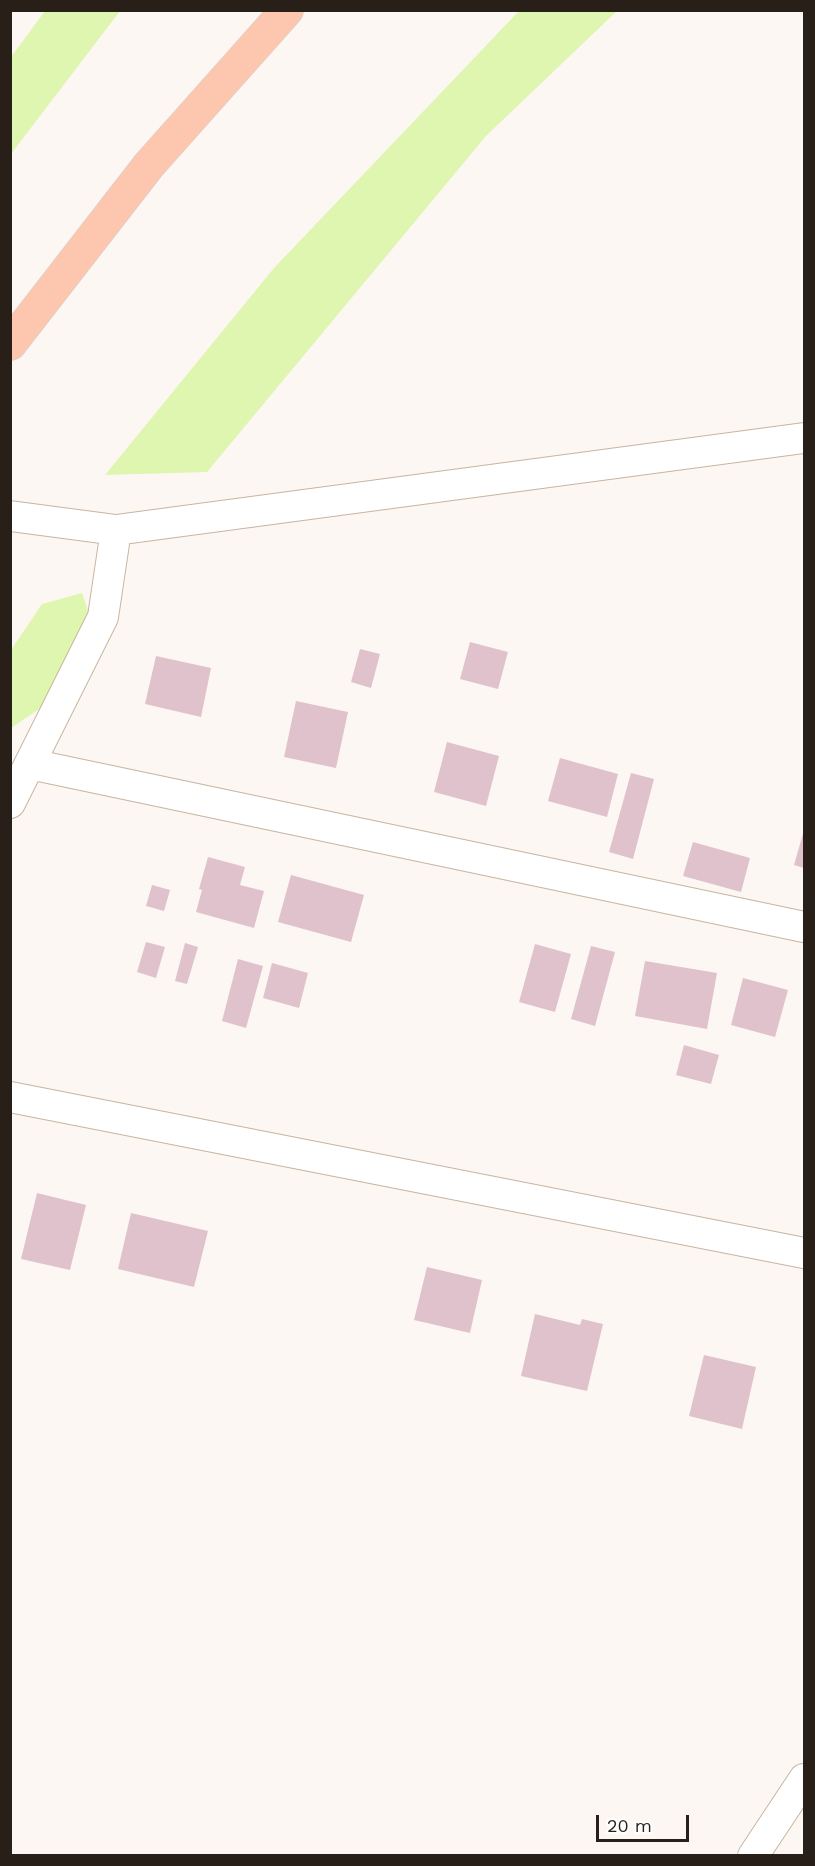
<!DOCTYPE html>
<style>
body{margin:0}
#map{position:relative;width:815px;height:1866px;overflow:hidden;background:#fcf7f3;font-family:"Work Sans",sans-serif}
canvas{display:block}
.frame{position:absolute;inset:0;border:12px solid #281f18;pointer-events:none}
.scale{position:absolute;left:596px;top:1815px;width:93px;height:27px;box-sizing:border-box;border:3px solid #281f18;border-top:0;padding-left:8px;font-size:18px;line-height:21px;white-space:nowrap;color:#281f18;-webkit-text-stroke:4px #fff;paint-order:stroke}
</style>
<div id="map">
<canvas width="815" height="1866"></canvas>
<div class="frame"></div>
<div class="scale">20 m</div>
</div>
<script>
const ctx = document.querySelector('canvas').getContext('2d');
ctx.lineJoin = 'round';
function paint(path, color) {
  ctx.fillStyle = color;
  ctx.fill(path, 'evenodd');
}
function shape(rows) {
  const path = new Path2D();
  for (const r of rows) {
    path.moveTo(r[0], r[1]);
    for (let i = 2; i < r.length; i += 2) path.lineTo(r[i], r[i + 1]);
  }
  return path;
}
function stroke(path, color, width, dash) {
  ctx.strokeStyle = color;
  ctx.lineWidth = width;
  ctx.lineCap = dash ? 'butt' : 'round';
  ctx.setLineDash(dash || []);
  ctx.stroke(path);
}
paint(shape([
 [45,11,120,11,11,154,11,57],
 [519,11,617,11,486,136,207,472,105,475,274,268],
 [82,593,90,616,45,705,11,728,11,650,42,604]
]), '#def6af');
paint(shape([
 [470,642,508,652,498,689,460,679],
 [360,649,380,654,371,688,351,682],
 [156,656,211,668,201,717,145,704],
 [296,701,348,712,336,768,284,757],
 [447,742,499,756,486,806,434,792],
 [560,758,618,774,607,817,548,801],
 [631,773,654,779,633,859,609,852],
 [804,830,804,868,794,865],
 [693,842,750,858,741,892,683,876],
 [208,857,245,867,240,885,264,891,254,928,196,912,202,890,199,889],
 [291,875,364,895,351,942,278,922],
 [152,885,170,890,164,911,146,906],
 [146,942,165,947,156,978,137,972],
 [185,943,198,947,187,984,175,981],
 [535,944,571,954,555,1012,519,1002],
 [591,946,615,952,595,1026,571,1019],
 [238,959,263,966,246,1028,222,1021],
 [645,961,717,973,707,1029,635,1016],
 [272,963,308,973,299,1008,263,998],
 [743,978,788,990,775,1037,731,1025],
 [684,1045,719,1055,711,1084,676,1075],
 [37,1193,86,1205,70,1270,21,1259],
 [131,1213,208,1231,194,1287,118,1269],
 [427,1267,482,1280,470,1333,414,1320],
 [535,1314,580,1325,582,1319,603,1324,587,1391,521,1376],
 [704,1355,756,1367,742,1429,689,1416]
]), '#e0c2cd');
const minor = shape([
 [10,516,116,530,804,438],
 [30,764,804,927],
 [10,803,103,617,116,530],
 [10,1097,804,1253],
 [753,1856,804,1779]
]);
const primary = shape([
 [10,344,149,165,287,10]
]);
stroke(minor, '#c9b4a0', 32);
stroke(primary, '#d4d2d1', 34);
stroke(minor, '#fff', 30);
stroke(primary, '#fcc7ae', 33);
</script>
